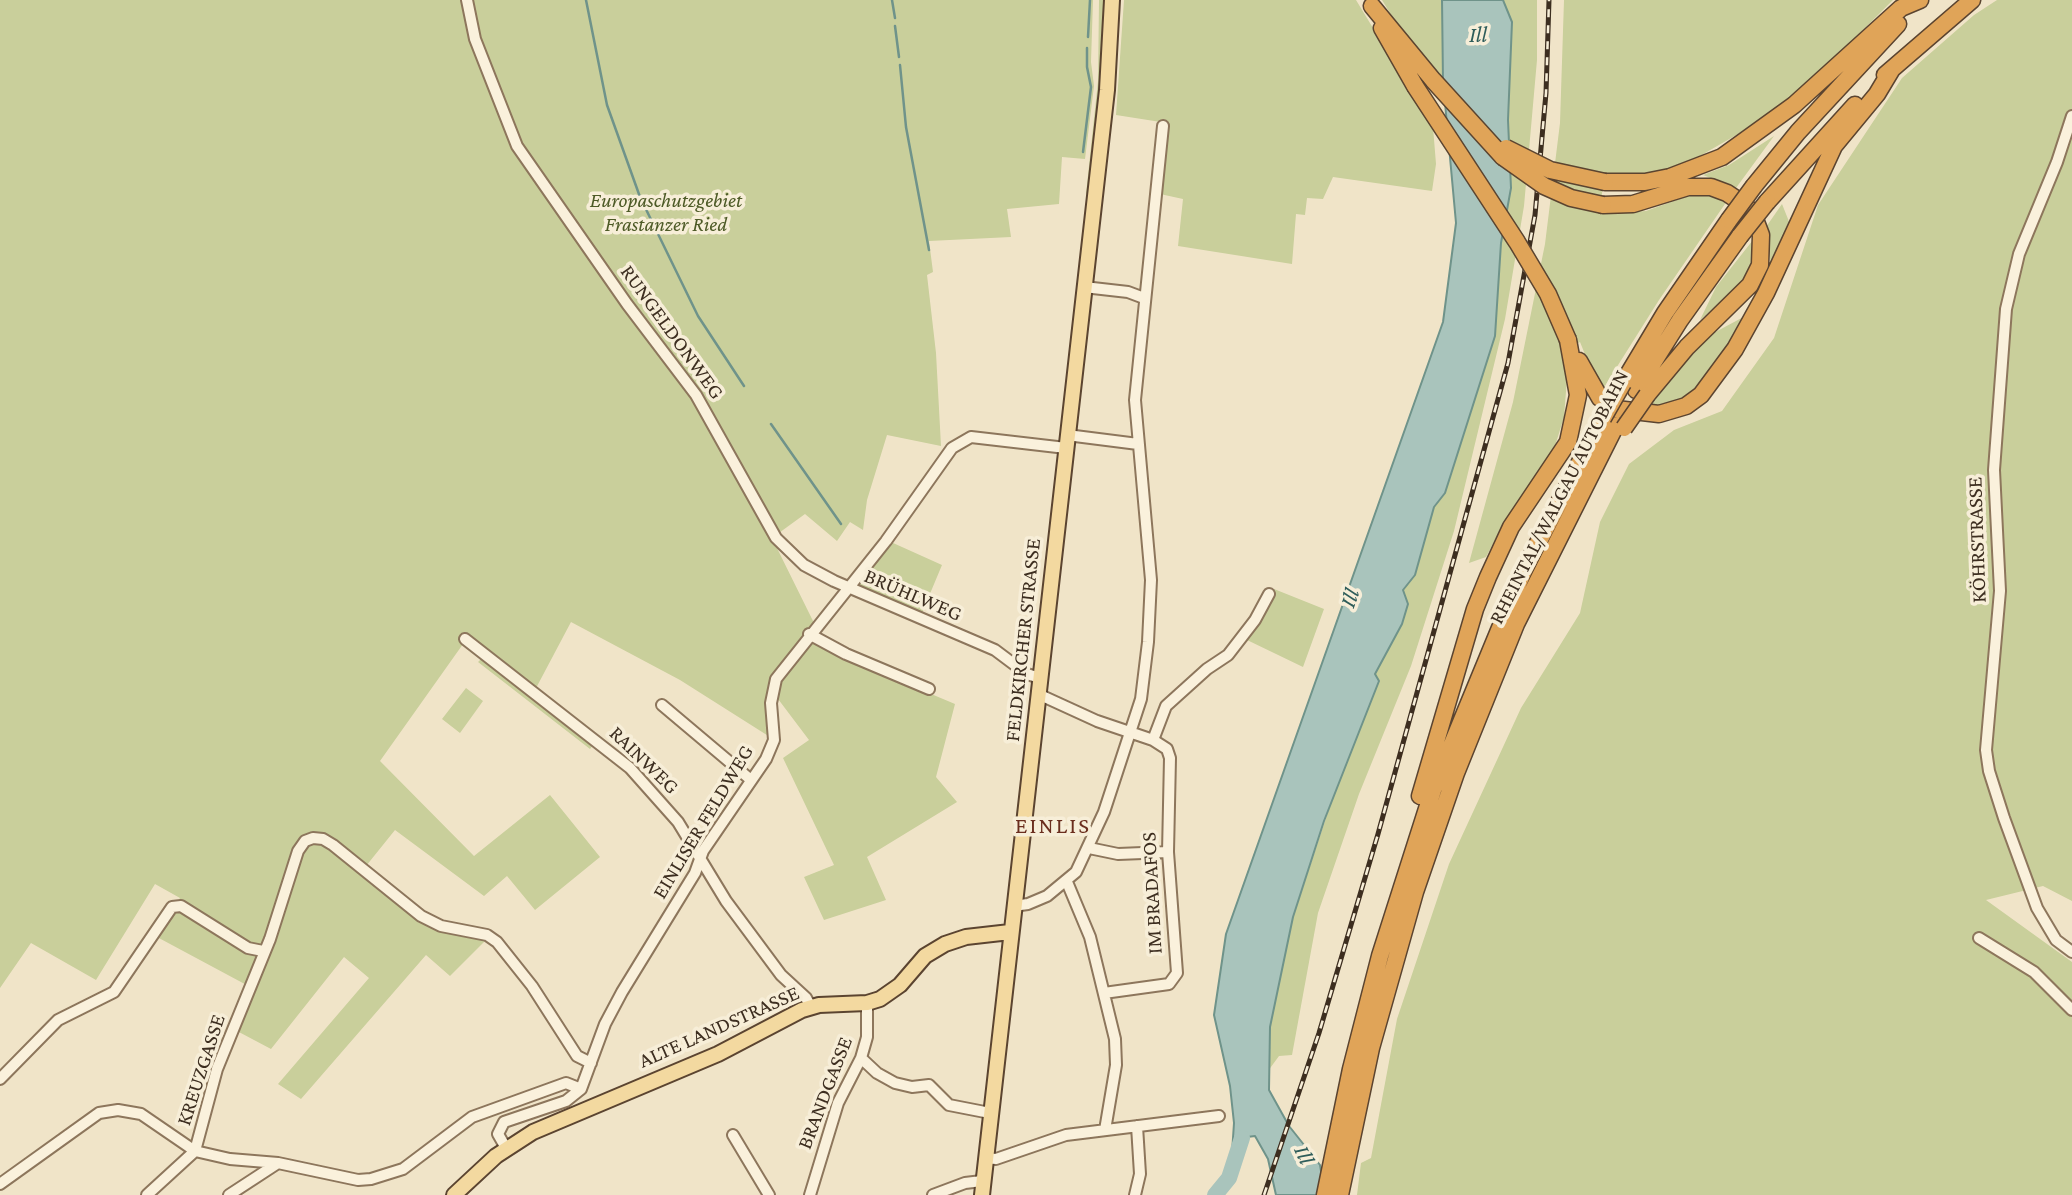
<!DOCTYPE html>
<meta charset="utf-8">
<style>
body{margin:0}
canvas{display:block;background:#f0e4c8}
</style>
<canvas width="2072" height="1195"></canvas>
<script>
const ctx = document.querySelector('canvas').getContext('2d');
ctx.lineJoin = 'round';
function paint(path, color) {
  ctx.fillStyle = color;
  ctx.fill(path, 'evenodd');
}
function shape(rows) {
  const path = new Path2D();
  for (const r of rows) {
    path.moveTo(r[0], r[1]);
    for (let i = 2; i < r.length; i += 2) path.lineTo(r[i], r[i + 1]);
  }
  return path;
}
function stroke(path, color, width, dash) {
  ctx.strokeStyle = color;
  ctx.lineWidth = width;
  ctx.lineCap = dash ? 'butt' : 'round';
  ctx.setLineDash(dash || []);
  ctx.stroke(path);
}
function drawText(font, color, halo, rows, align = 'center') {
  ctx.font = font + ' "Crimson Pro",serif';
  ctx.lineWidth = 7;
  ctx.setLineDash([]);
  ctx.textBaseline = 'middle';
  ctx.strokeStyle = halo;
  ctx.fillStyle = color;
  for (const [text, x, y, turn = 0] of rows) {
    ctx.save();
    ctx.translate(x, y);
    ctx.rotate((+turn || 0) * Math.PI / 180);
    ctx.textAlign = isNaN(turn) ? turn : align;
    if (halo) ctx.strokeText(text, 0, 0);
    ctx.fillText(text, 0, 0);
    ctx.restore();
  }
}
paint(shape([
 [0,0,1093,0,1091,62,1094,86,1085,159,1062,157,1059,204,1007,209,1011,237,929,241,933,272,927,275,936,353,941,446,887,435,867,500,863,530,850,522,837,541,805,514,772,538,814,623,806,635,843,657,955,704,936,777,957,802,867,857,886,900,824,920,804,877,834,865,783,758,809,740,769,687,770,737,680,680,571,622,535,690,468,637,380,761,474,856,550,795,600,857,535,910,507,876,484,896,395,830,362,871,436,929,488,938,450,976,426,955,301,1099,278,1084,369,978,344,957,271,1049,237,1031,254,989,157,937,180,898,155,884,96,980,31,943,0,988],
 [1099,0,1105,0,1103,52,1090,191,1086,194,1098,81],
 [1124,0,1356,0,1433,127,1436,164,1432,191,1333,177,1323,199,1307,198,1305,215,1296,214,1292,264,1178,246,1183,199,1160,194,1167,123,1116,115],
 [1382,0,1442,0,1443,81,1393,18],
 [1503,0,1537,0,1537,60,1524,206,1505,319,1454,531,1411,666,1359,794,1318,913,1292,1055,1279,1056,1268,1071,1270,1027,1293,917,1374,674,1402,624,1403,590,1415,575,1434,507,1445,493,1495,336,1501,243,1511,188,1508,120,1512,23],
 [1564,0,1893,0,1805,88,1738,134,1686,164,1649,175,1603,174,1601,214,1646,211,1688,196,1711,194,1727,201,1659,300,1603,389,1595,379,1580,342,1563,351,1568,366,1564,417,1555,446,1507,517,1486,557,1469,563,1513,402,1545,244,1560,123],
 [1997,0,2072,0,2072,901,2043,886,1986,900,2072,962,2072,1195,1357,1195,1361,1163,1371,1158,1397,1019,1449,864,1521,708,1580,613,1600,522,1629,464,1674,430,1722,411,1774,338,1818,205,1902,78,1974,15],
 [1774,136,1736,188,1703,175,1729,165],
 [1782,204,1790,224,1771,266,1766,227],
 [1753,240,1757,258,1740,286,1700,320,1716,287],
 [1749,314,1707,380,1676,405,1645,409,1670,376,1708,336],
 [882,538,942,565,919,620,842,591],
 [1274,589,1324,609,1303,667,1247,640],
 [481,659,593,745,590,749,478,662],
 [466,688,483,701,460,733,442,719]
]), '#c9cf9b');
const water = shape([
 [1442,0,1503,0,1512,22,1508,120,1511,188,1501,243,1495,336,1445,493,1434,507,1415,575,1403,590,1408,604,1402,624,1375,674,1379,681,1324,821,1293,917,1270,1027,1269,1090,1289,1126,1320,1165,1325,1195,1276,1195,1268,1159,1255,1136,1247,1137,1241,1154,1235,1156,1232,1153,1234,1123,1230,1086,1214,1015,1226,934,1443,322,1456,223,1443,81,1442,0]
]);
paint(water, '#a9c4bc');
stroke(water, '#6f938a', 2);
stroke(shape([
 [586,0,607,105,640,197,698,316,744,386],
 [892,0,895,18],
 [895,26,899,57],
 [1088,37,1090,0],
 [900,65,906,127,929,250],
 [1083,152,1091,87,1087,67,1087,48],
 [771,424,841,524]
]), '#6f938a', 2.5);
stroke(shape([
 [1215,1195,1229,1178,1242,1138]
]), '#a9c4bc', 16);
const minor = shape([
 [467,0,475,39,517,146,627,304,696,395,776,538,804,565,834,581,995,650,1027,674,1040,678],
 [2072,116,2057,162,2019,254,2006,309,1994,470,2000,591,1986,750,1989,771,2004,818,2037,908,2056,940,2072,952],
 [1084,287,1128,292,1144,298],
 [1067,435,1138,444],
 [809,634,846,654,929,689],
 [465,639,630,768,678,822,726,901,781,975,806,998,811,1007],
 [1038,694,1097,721,1153,740,1167,749,1170,758,1168,852,1177,973,1169,984,1104,993],
 [662,705,751,780],
 [1153,740,1166,706,1207,669,1228,655,1255,620,1269,594],
 [1089,848,1118,854,1168,852],
 [1067,882,1090,937,1115,1039,1116,1065,1105,1130],
 [1013,906,1028,904,1047,896,1076,872,1104,812,1141,699,1148,642,1151,580,1135,400,1163,126],
 [1979,938,2034,972,2072,1010],
 [861,1058,877,1073,895,1083,912,1087,929,1085,949,1105,990,1113],
 [0,1079,58,1020,114,992,172,907,181,906,248,948,263,951],
 [733,1135,769,1195],
 [506,1148,498,1134,504,1122,566,1101,581,1089,605,1024,622,992,695,873,703,851,766,759,774,740,771,703,776,679,886,541,952,448,971,437,1066,448],
 [985,1158,996,1159,1066,1135,1219,1116],
 [0,1184,99,1113,118,1110,141,1114,195,1151,230,1159,278,1163,358,1180,371,1179,403,1169,472,1117,566,1083,581,1089],
 [147,1195,195,1151,217,1069,270,939,298,851,305,841,313,838,323,839,333,845,421,916,441,926,487,935,497,942,532,986,577,1056,591,1063],
 [229,1195,278,1163],
 [810,1195,838,1103,861,1058,867,1037,867,1003],
 [933,1195,965,1183,982,1181],
 [1135,1195,1140,1174,1137,1126]
]);
const major = shape([
 [454,1195,496,1156,533,1132,718,1054,802,1010,819,1005,867,1003,880,999,900,985,925,956,945,944,966,937,1010,932],
 [982,1195,1107,90,1112,0]
]);
const highway = shape([
 [1372,6,1433,80,1503,157],
 [1382,28,1415,86],
 [1885,75,1972,0],
 [1605,182,1645,182,1670,177,1722,157,1794,105,1901,8,1920,0],
 [1754,186,1798,132,1898,24],
 [1767,202,1855,105],
 [1603,205,1633,204,1688,187,1711,187,1727,193,1745,205,1753,214,1761,235,1760,265,1750,285,1687,347,1647,395],
 [1579,361,1600,398,1616,409,1659,414,1686,406,1701,395,1735,349,1766,293,1834,146,1877,94,1892,69],
 [1623,383,1665,313,1729,220],
 [1636,390,1680,320,1740,236],
 [1420,796,1475,609,1488,577,1511,527,1568,442,1578,395,1568,340],
 [1325,1195,1351,1069,1380,956,1433,790,1524,570,1603,418],
 [1340,1195,1371,1048,1415,892,1456,773,1516,624,1616,425]
]);
stroke(minor, '#8d765c', 14);
stroke(major, '#5b4430', 18);
stroke(highway, '#5b4430', 19);
stroke(minor, '#faf1dc', 10);
stroke(major, '#f3d9a0', 14);
stroke(highway, '#e0a458', 16);
const rail = shape([
 [1264,1195,1319,1033,1378,834,1508,363,1535,215,1546,93,1549,0]
]);
stroke(rail, '#3d2e20', 5);
stroke(rail, '#f7eed8', 2.5, [8]);
const highwayBridge = shape([
 [1415,86,1517,242,1548,294,1568,340],
 [1506,148,1550,170,1605,182],
 [1503,157,1544,186,1571,198,1603,205],
 [1729,220,1754,186],
 [1740,236,1767,202],
 [1603,418,1623,383],
 [1624,428,1647,395]
]);
stroke(highwayBridge, '#5b4430', 19, []);
stroke(highwayBridge, '#e0a458', 16);
drawText('italic 21px', '#4d5a26', '#f7eed8', [
 ["Europaschutzgebiet",666,201],
 ["Frastanzer Ried",666,225]
]);
drawText('21px', '#3d2e20', '#f7eed8', [
 ["RUNGELDONWEG",672,332,54],
 ["RHEINTAL/WALGAU AUTOBAHN",1559,497,-63],
 ["KÖHRSTRASSE",1977,540,-92],
 ["BRÜHLWEG",913,595,23],
 ["FELDKIRCHER STRASSE",1023,640,-84],
 ["RAINWEG",644,760,44],
 ["EINLISER FELDWEG",703,822,-59],
 ["IM BRADAFOS",1152,893,-93],
 ["ALTE LANDSTRASSE",719,1027,-24],
 ["KREUZGASSE",201,1070,-72],
 ["BRANDGASSE",825,1093,-69]
]);
drawText('italic 23px', '#2f5d5a', '#f7eed8', [
 ["Ill",1478,35],
 ["Ill",1350,598,-70],
 ["Ill",1304,1155,66]
]);
ctx.letterSpacing = '2px';
drawText('23px', '#6b2e1e', '#f7eed8', [
 ["EINLIS",1053,826]
]);
ctx.letterSpacing = '0px';
</script>
